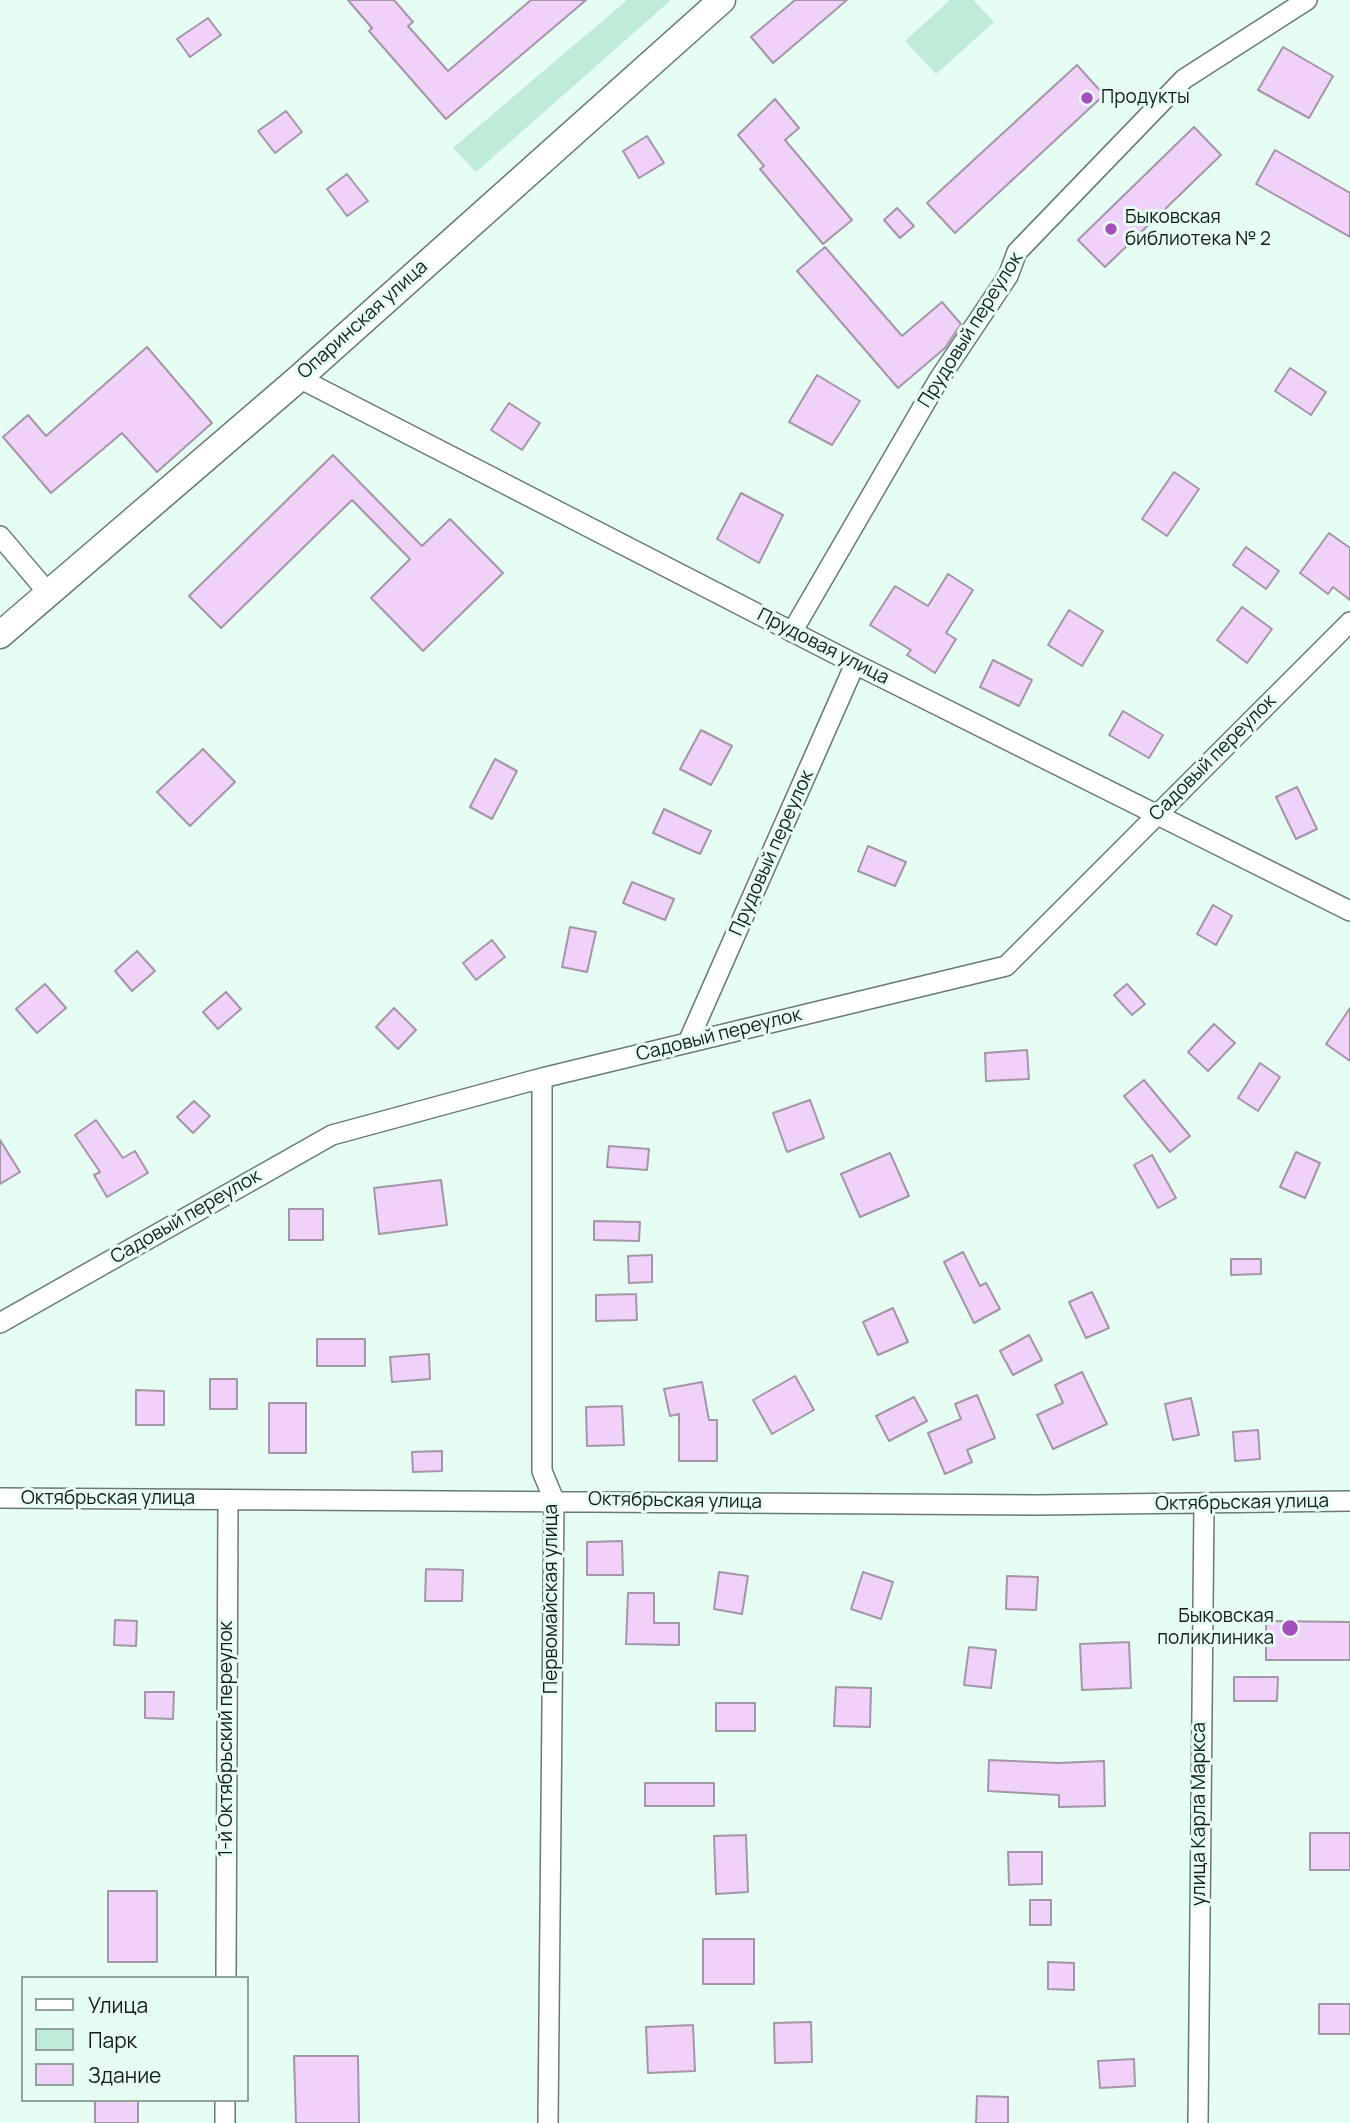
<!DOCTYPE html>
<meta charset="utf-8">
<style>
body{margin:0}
#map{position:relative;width:1350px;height:2123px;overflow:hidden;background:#e6fdf3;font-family:Manrope,sans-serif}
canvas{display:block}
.legend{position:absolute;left:21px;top:1976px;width:228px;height:126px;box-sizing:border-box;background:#e6fdf3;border:2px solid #92a39c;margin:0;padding:9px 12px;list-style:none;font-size:21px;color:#151d19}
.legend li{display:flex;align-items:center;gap:14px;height:35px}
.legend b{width:35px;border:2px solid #92a39c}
</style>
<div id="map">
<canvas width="1350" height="2123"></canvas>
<ul class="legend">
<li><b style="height:9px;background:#fff"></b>Улица</li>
<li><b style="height:19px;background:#beecd8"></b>Парк</li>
<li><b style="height:19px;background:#f0d1f9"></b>Здание</li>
</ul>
</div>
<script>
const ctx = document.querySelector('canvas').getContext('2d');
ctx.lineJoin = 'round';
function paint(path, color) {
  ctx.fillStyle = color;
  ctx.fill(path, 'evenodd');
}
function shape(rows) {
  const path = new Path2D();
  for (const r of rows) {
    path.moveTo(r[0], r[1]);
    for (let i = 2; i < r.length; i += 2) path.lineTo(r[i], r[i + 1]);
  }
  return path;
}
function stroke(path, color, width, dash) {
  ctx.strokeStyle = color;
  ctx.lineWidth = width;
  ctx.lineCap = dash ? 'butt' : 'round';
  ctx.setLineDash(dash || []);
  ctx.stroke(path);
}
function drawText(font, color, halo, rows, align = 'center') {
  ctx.font = font + ' Manrope,sans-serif';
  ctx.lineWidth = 6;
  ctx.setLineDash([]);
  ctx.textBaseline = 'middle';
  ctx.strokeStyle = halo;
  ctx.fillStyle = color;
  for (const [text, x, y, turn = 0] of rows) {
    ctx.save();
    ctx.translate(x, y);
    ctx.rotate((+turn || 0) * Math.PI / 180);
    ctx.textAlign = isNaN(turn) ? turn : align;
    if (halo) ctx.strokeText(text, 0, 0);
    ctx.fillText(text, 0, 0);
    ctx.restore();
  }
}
paint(shape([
 [627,0,671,0,476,172,453,148],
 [950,0,973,0,994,22,936,74,905,41]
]), '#beecd8');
const building = shape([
 [348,0,394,0,413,22,408,26,448,71,531,0,586,0,446,119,369,31,372,28,348,0],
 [795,0,847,0,773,63,751,37,795,0],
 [208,18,221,35,190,57,177,39,208,18],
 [1283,47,1333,76,1309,118,1258,90,1283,47],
 [1077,65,1104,95,955,233,927,203,1077,65],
 [775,99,799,128,785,140,852,220,823,244,760,169,764,166,738,135,775,99],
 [286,111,302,132,275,153,258,131,286,111],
 [1194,127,1221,155,1105,267,1078,240,1194,127],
 [647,136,664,163,639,178,623,151,647,136],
 [1275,150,1350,193,1350,237,1256,184,1275,150],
 [347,174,368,201,347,216,327,189,347,174],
 [897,208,914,226,900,238,884,220,897,208],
 [825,247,902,336,942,302,961,324,945,348,898,388,797,271,825,247],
 [147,347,212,423,157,472,122,433,51,493,3,437,28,415,46,436,147,347],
 [1290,368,1326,392,1311,415,1275,391,1290,368],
 [817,375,860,401,832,445,789,422,817,375],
 [509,403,540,423,522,450,491,430,509,403],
 [333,455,422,546,450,519,503,573,423,651,371,598,410,559,352,500,221,628,189,596,333,455],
 [1174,472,1199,489,1167,536,1142,519,1174,472],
 [741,493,783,515,759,563,717,539,741,493],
 [1329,533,1350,548,1350,600,1333,587,1328,594,1300,573,1329,533],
 [1246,547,1279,571,1266,589,1233,565,1246,547],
 [948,574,973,590,946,633,956,639,935,673,907,655,911,650,870,625,895,586,928,606,948,574],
 [1242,607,1272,629,1247,663,1217,640,1242,607],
 [1069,610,1103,631,1082,666,1048,645,1069,610],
 [993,660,1032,680,1019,706,980,687,993,660],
 [1123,711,1163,735,1149,758,1109,735,1123,711],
 [701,730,732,746,711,785,680,769,701,730],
 [203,749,235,782,190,826,157,792,203,749],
 [495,759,517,771,492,819,470,807,495,759],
 [1297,787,1317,829,1296,839,1276,797,1297,787],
 [664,809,711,831,700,854,653,833,664,809],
 [868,846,906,862,895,886,858,871,868,846],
 [632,882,674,899,665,920,623,903,632,882],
 [1213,905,1232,916,1216,945,1197,934,1213,905],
 [570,927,596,932,587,972,562,967,570,927],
 [492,940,505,957,476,980,463,963,492,940],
 [137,951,155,971,132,991,115,971,137,951],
 [45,984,66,1008,37,1033,16,1009,45,984],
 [1127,984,1145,1004,1132,1015,1114,995,1127,984],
 [226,992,241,1009,218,1029,203,1012,226,992],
 [394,1008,416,1030,398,1049,376,1027,394,1008],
 [1350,1008,1350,1061,1326,1044,1350,1008],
 [1214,1024,1235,1043,1208,1071,1188,1052,1214,1024],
 [1027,1050,1029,1079,986,1081,985,1053,1027,1050],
 [1260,1063,1280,1077,1258,1111,1238,1098,1260,1063],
 [1144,1080,1190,1136,1170,1152,1124,1096,1144,1080],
 [810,1100,824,1138,787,1152,773,1113,810,1100],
 [194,1101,210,1116,193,1133,177,1117,194,1101],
 [96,1120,123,1158,135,1151,148,1173,107,1197,94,1175,100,1172,75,1135,96,1120],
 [0,1140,20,1172,0,1184,0,1140],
 [609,1146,649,1149,647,1170,607,1167,609,1146],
 [1296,1152,1320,1163,1305,1198,1280,1187,1296,1152],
 [890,1153,909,1196,860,1217,841,1174,890,1153],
 [1152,1155,1176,1198,1158,1208,1134,1165,1152,1155],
 [441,1180,447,1225,379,1234,374,1188,441,1180],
 [289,1209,323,1209,323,1240,289,1240,289,1209],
 [594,1221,640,1222,639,1241,594,1240,594,1221],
 [963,1252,980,1286,986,1283,1000,1309,974,1323,944,1262,963,1252],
 [652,1255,652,1282,629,1283,628,1256,652,1255],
 [1231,1259,1261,1259,1261,1274,1231,1275,1231,1259],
 [1092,1292,1109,1328,1086,1338,1069,1302,1092,1292],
 [636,1294,637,1320,596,1321,596,1295,636,1294],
 [893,1308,908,1342,878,1355,863,1322,893,1308],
 [1029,1335,1042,1360,1013,1375,1000,1351,1029,1335],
 [317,1339,365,1339,365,1366,317,1366,317,1339],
 [429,1354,430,1379,392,1382,390,1357,429,1354],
 [1082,1372,1107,1424,1053,1449,1037,1415,1063,1403,1055,1385,1082,1372],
 [795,1376,814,1410,772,1434,753,1400,795,1376],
 [210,1379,237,1379,237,1409,210,1409,210,1379],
 [702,1382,709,1420,717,1420,717,1461,679,1461,679,1414,670,1416,664,1389,702,1382],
 [136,1390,164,1391,164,1425,136,1425,136,1390],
 [977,1395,995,1438,967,1450,972,1462,945,1474,928,1433,961,1419,955,1404,977,1395],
 [914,1397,927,1421,889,1441,876,1416,914,1397],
 [1191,1398,1199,1435,1173,1440,1165,1404,1191,1398],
 [269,1403,306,1403,306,1453,269,1453,269,1403],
 [622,1406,624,1445,587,1446,586,1407,622,1406],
 [1258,1430,1260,1459,1235,1461,1233,1432,1258,1430],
 [442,1451,442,1471,413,1472,412,1452,442,1451],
 [622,1541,623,1575,587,1575,587,1542,622,1541],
 [426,1569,463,1570,462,1601,425,1601,426,1569],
 [719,1572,748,1576,742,1614,714,1609,719,1572],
 [863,1572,893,1582,881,1619,851,1609,863,1572],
 [1007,1576,1038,1577,1036,1610,1006,1609,1007,1576],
 [628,1593,654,1593,654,1623,679,1623,679,1645,626,1644,628,1593],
 [115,1620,137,1621,136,1646,114,1645,115,1620],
 [1266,1621,1350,1622,1350,1660,1266,1660,1266,1621],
 [1129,1642,1131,1688,1082,1690,1080,1644,1129,1642],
 [969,1647,996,1650,991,1688,964,1685,969,1647],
 [1234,1677,1278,1677,1277,1701,1234,1701,1234,1677],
 [836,1687,871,1688,870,1727,834,1726,836,1687],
 [145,1692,174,1692,173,1719,145,1718,145,1692],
 [716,1703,755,1703,755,1731,716,1731,716,1703],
 [989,1760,1058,1763,1104,1761,1105,1806,1059,1807,1059,1795,988,1791,989,1760],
 [645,1783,714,1783,714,1806,645,1806,645,1783],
 [1310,1833,1350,1833,1350,1870,1310,1870,1310,1833],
 [746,1835,748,1892,716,1894,714,1836,746,1835],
 [1008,1852,1042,1852,1042,1884,1009,1885,1008,1852],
 [108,1891,157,1891,157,1962,108,1962,108,1891],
 [1030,1900,1051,1900,1051,1925,1030,1925,1030,1900],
 [703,1939,754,1939,754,1984,703,1984,703,1939],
 [1048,1962,1074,1963,1074,1990,1048,1989,1048,1962],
 [1319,2004,1350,2004,1350,2034,1319,2034,1319,2004],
 [811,2022,812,2062,775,2063,774,2023,811,2022],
 [693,2025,695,2071,648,2073,646,2027,693,2025],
 [294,2056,358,2056,359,2123,296,2123,294,2056],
 [1134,2059,1135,2086,1100,2088,1098,2061,1134,2059],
 [977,2096,1008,2097,1008,2123,976,2123,977,2096],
 [95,2100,138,2100,138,2123,95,2123,95,2100]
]);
paint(building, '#f0d1f9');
stroke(building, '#a396a7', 2);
const minor = shape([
 [299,378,855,664,1350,911],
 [0,536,49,594],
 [792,632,939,379,1008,276,1017,252,1184,79,1307,0],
 [688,1042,855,664],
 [542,1078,542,1471,554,1500,548,2123],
 [0,1323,332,1135,542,1078,1006,966,1350,622],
 [0,1498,1037,1505,1350,1501],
 [226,1978,228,1500],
 [225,2123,225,2100],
 [1198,2123,1204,1504]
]);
const secondary = shape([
 [0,635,299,378,722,0]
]);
stroke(minor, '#677b73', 22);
stroke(secondary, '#677b73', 29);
stroke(minor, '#fff', 19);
stroke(secondary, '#fff', 26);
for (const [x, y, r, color] of [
 [1087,98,7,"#a54fbd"],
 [1111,229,7,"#a54fbd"],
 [1290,1628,9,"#a54fbd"]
]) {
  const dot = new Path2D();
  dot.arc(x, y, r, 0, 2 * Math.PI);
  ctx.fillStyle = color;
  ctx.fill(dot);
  stroke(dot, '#e6fdf3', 2.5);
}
drawText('19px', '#151d19', '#e6fdf3', [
 ["Продукты",1101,98],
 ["Быковская",1125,218],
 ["библиотека № 2",1125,240],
 ["Быковская",1274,1617,"right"],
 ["поликлиника",1274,1639,"right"]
], 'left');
drawText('19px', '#151d19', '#e6fdf3', [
 ["Опаринская улица",363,320,-42],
 ["Прудовый переулок",971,330,-58],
 ["Прудовая улица",823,647,27],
 ["Садовый переулок",1213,758,-45],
 ["Прудовый переулок",772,853,-66],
 ["Садовый переулок",719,1035,-14],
 ["Садовый переулок",186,1217,-30],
 ["Октябрьская улица",108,1499],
 ["Октябрьская улица",675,1501,1],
 ["Октябрьская улица",1242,1503,-1],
 ["Первомайская улица",552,1599,-90],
 ["1-й Октябрьский переулок",227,1739,-90],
 ["улица Карла Маркса",1200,1814,-90]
]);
</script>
